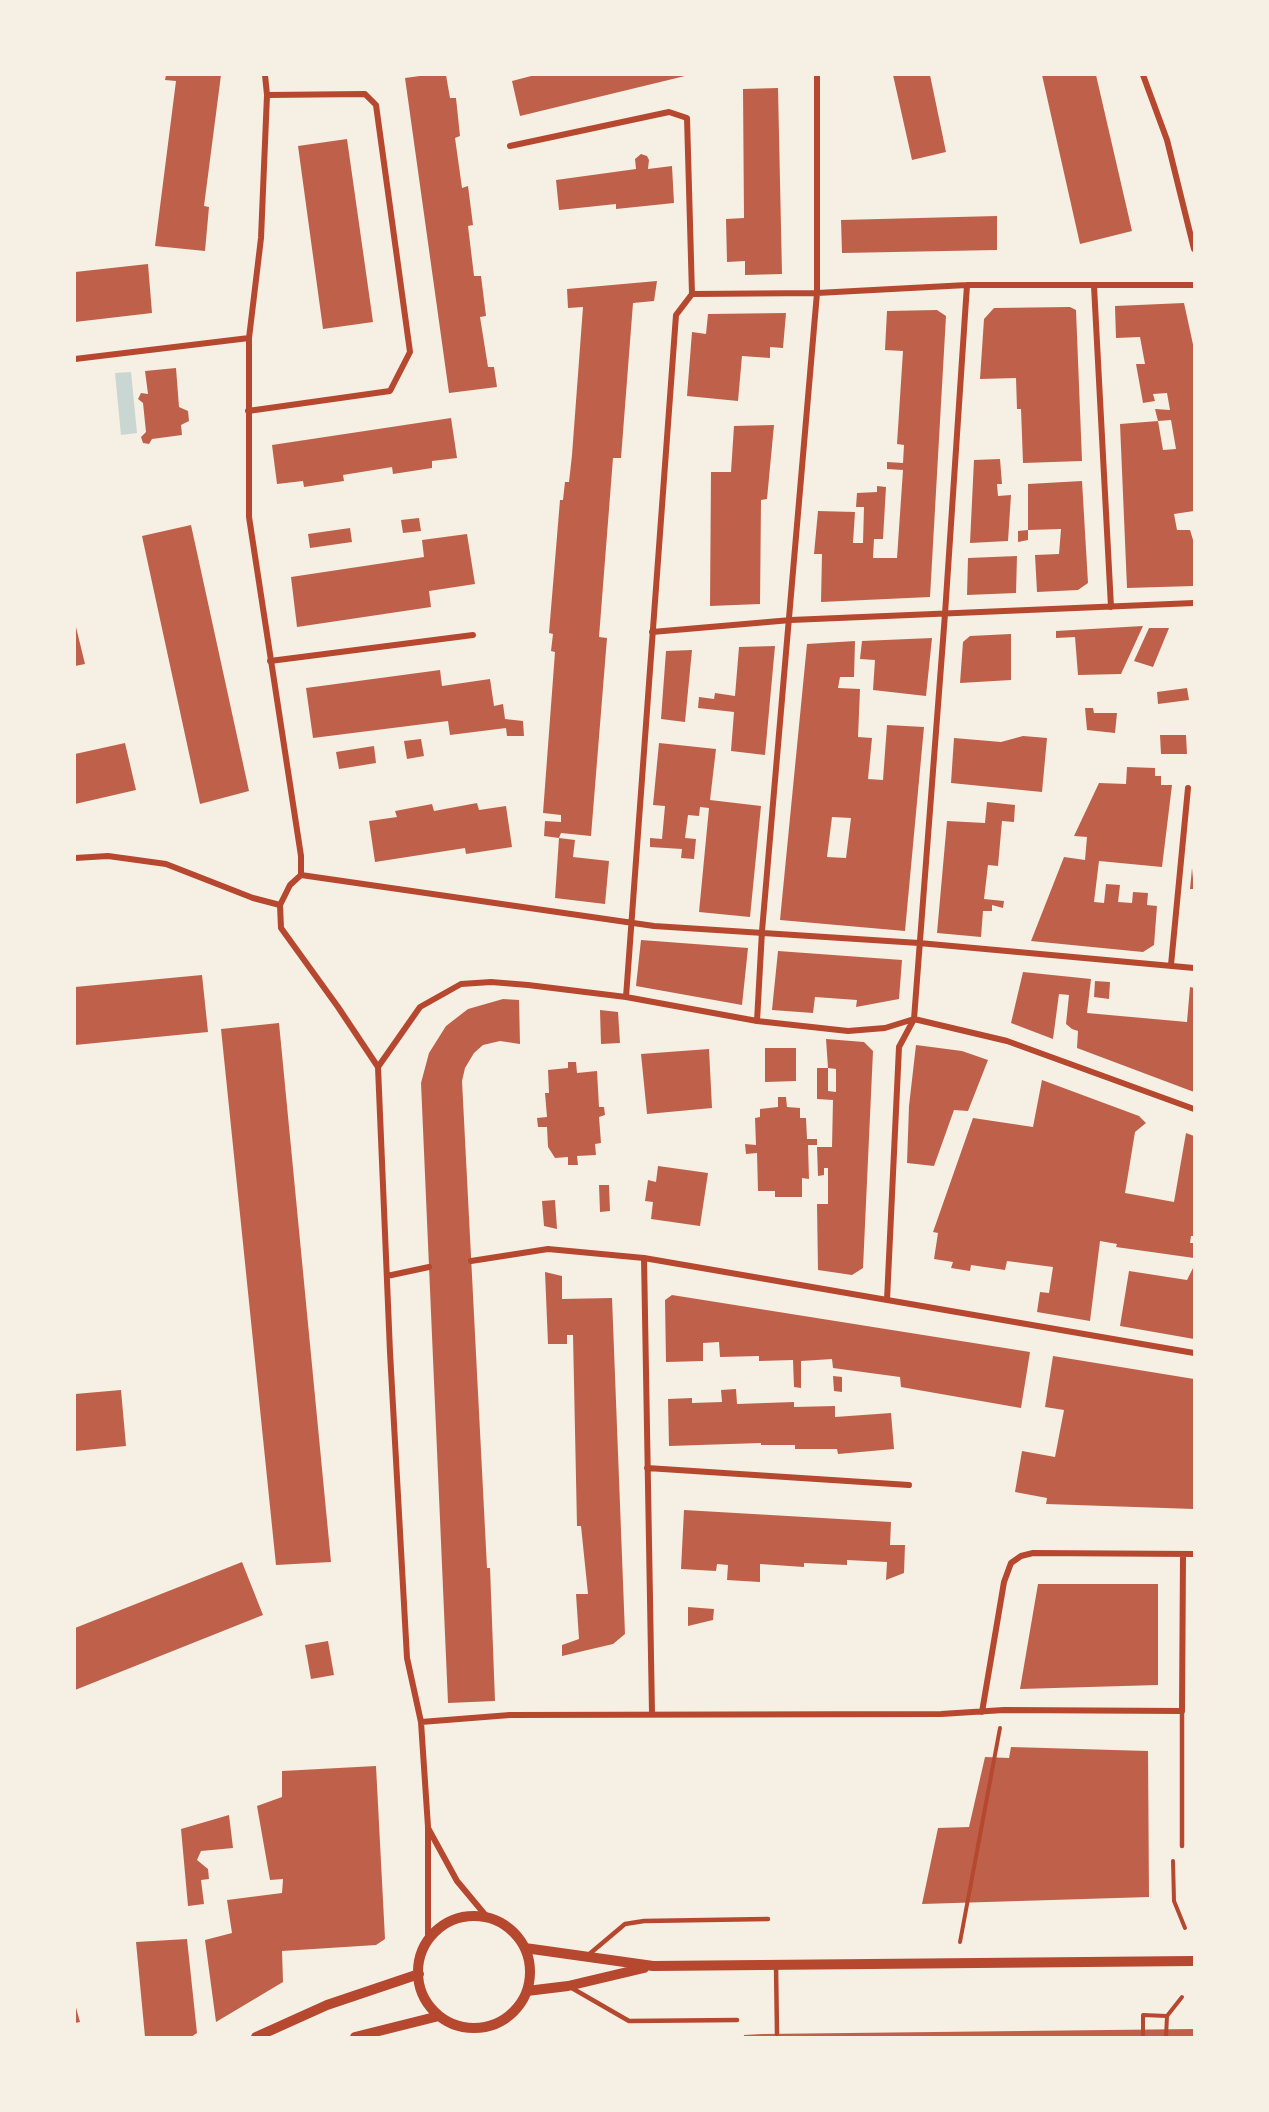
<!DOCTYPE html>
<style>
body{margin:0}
#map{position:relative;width:1269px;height:2112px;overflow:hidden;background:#f6efe4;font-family:Inter,sans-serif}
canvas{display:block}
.frame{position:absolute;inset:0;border:76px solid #f6efe4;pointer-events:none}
</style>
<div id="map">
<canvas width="1269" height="2112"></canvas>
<div class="frame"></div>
</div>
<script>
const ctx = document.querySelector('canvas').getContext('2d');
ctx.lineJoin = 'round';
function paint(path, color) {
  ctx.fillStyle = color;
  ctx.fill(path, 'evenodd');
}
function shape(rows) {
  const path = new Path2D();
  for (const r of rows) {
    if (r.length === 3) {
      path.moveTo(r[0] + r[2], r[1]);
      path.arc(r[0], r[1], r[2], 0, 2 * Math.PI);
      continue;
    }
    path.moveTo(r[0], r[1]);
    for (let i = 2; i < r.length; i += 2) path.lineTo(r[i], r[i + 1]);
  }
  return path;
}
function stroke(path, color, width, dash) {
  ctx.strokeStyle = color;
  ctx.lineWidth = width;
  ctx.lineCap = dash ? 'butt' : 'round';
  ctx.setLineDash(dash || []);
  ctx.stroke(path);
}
paint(shape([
 [131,372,137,433,121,435,115,373]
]), '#c9d6d2');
paint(shape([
 [166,75,221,75,204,206,209,207,205,251,155,246,176,81,165,80],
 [427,75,446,75,450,98,456,98,460,136,455,138,462,188,468,186,473,225,468,226,474,276,481,276,486,316,480,317,488,367,494,367,497,387,449,393,405,78],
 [535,75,685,75,685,76,520,116,512,81],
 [893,75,930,75,946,152,912,160],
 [1042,75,1096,75,1132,231,1080,244],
 [778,88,782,274,745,275,745,261,727,262,726,219,744,218,743,89],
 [347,139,373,322,323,329,298,146],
 [641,154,647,156,649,160,648,169,672,166,674,203,616,209,616,204,559,210,556,180,636,169,635,159],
 [997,216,997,250,842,253,841,220],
 [148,264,152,313,75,322,75,272],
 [657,281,654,301,633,303,621,458,613,458,599,637,607,638,591,836,561,833,559,838,544,836,545,821,561,822,561,815,543,813,555,652,551,651,553,634,549,633,560,500,563,500,565,482,569,482,572,455,583,307,568,308,567,289],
 [1184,303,1194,349,1194,511,1174,514,1177,530,1190,530,1194,543,1194,586,1127,588,1120,424,1158,421,1163,450,1176,449,1171,420,1158,421,1155,409,1170,410,1167,393,1153,394,1155,401,1143,403,1136,364,1145,364,1140,337,1116,338,1115,306],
 [1070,307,1076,310,1082,461,1023,463,1021,409,1017,409,1016,378,980,379,984,319,994,308],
 [937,310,946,316,930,597,821,602,822,554,814,554,818,511,855,512,853,543,863,543,864,507,856,507,857,493,877,492,877,486,886,487,883,539,874,539,873,558,897,558,903,470,887,469,887,462,903,463,904,445,897,444,903,351,885,350,887,311],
 [786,313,783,348,770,347,770,358,742,356,738,401,687,396,692,332,706,334,708,314],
 [176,368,179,407,188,411,189,421,181,425,182,435,152,439,149,444,143,443,141,437,146,432,143,403,138,399,141,393,148,394,145,371],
 [451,418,457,458,432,461,432,468,393,474,392,467,343,475,344,481,304,487,303,481,277,484,272,445],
 [774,425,767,499,761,500,760,604,710,606,711,472,731,472,734,426],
 [1000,459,1002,484,997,484,998,496,1011,495,1008,541,970,543,974,460],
 [1082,481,1088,583,1078,590,1037,592,1035,555,1059,554,1061,529,1028,530,1028,484],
 [419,518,421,531,403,533,401,520],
 [191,525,249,791,200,804,142,536],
 [350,528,352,542,310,548,308,534],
 [1028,530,1028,540,1018,542,1018,531],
 [467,534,475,584,429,591,431,607,297,627,291,577,424,557,422,540],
 [1017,556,1016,593,967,595,968,558],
 [75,623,85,664,75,666],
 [1143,626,1121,674,1078,675,1075,637,1056,638,1056,631],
 [1149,628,1169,628,1153,667,1134,661],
 [1011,634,1011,680,960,683,963,642,970,636],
 [932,638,926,696,873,690,875,660,860,659,862,641],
 [855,641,854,677,840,677,838,688,860,689,858,737,872,738,868,779,883,780,887,725,924,727,905,931,780,920,807,644],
 [832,817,851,818,846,858,827,857],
 [775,646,765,755,731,751,734,712,698,708,699,697,714,699,715,693,735,696,739,647],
 [692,650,685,722,661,719,666,651],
 [440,670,442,686,490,679,494,706,503,704,505,719,523,721,524,736,507,736,506,728,450,735,448,721,313,738,306,688],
 [1187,688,1189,700,1158,704,1157,692],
 [1085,708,1093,708,1094,713,1117,713,1115,733,1087,730],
 [1160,735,1186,735,1187,754,1161,754],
 [1023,736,1047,738,1042,792,951,783,954,738,1001,742],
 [421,739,424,756,407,759,404,741],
 [125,743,136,790,75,804,75,754],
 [659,743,716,749,710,800,761,806,750,917,699,912,709,808,700,807,699,816,688,815,685,838,696,839,694,859,681,858,682,849,650,847,650,838,662,839,665,806,653,805],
 [374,746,376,763,339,769,336,752],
 [1127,767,1155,768,1155,776,1161,776,1161,785,1172,785,1162,867,1099,861,1094,902,1104,903,1106,884,1120,885,1118,902,1132,903,1133,892,1148,893,1147,905,1157,906,1154,945,1143,952,1031,941,1064,857,1085,860,1087,837,1074,836,1099,783,1126,784],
 [987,802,1015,805,1014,822,1002,821,998,866,988,865,984,899,1004,901,1003,908,992,905,992,911,983,911,981,937,937,933,947,821,985,823],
 [477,803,479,810,506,806,512,847,466,854,465,848,375,862,369,821,397,817,395,811,432,804,434,811],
 [559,838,575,840,573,857,609,861,605,904,555,898],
 [1192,868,1194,889,1190,889],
 [641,940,748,948,742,1005,636,986],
 [778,951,902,960,899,999,856,1007,857,1000,815,997,813,1013,772,1010],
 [1023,972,1091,979,1087,1013,1187,1022,1190,987,1194,988,1194,1092,1077,1048,1078,1031,1072,1029,1066,1024,1069,995,1059,994,1053,1039,1011,1023],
 [202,975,208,1032,75,1045,75,987],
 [1095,981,1110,982,1109,999,1094,997],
 [503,999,519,1000,520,1044,500,1041,483,1045,474,1053,465,1068,462,1081,487,1568,490,1568,495,1701,448,1703,421,1083,429,1053,446,1026,468,1009],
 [600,1010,618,1012,620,1043,601,1044],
 [279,1023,331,1562,276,1565,221,1029],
 [826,1039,864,1042,873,1051,863,1268,852,1275,818,1270,817,1204,828,1204,828,1168,824,1168,824,1175,818,1176,817,1147,832,1147,833,1100,817,1099,817,1068,828,1068],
 [828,1068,836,1069,836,1092,828,1091],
 [916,1045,962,1051,988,1060,968,1111,954,1110,934,1166,907,1163,909,1106],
 [765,1048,796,1048,796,1081,765,1082],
 [709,1049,712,1108,647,1114,641,1054],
 [568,1062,576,1062,577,1073,597,1071,599,1107,604,1107,605,1115,599,1117,601,1143,595,1144,596,1155,577,1156,578,1165,568,1165,568,1157,555,1158,548,1147,547,1127,538,1127,537,1118,547,1117,545,1093,549,1093,548,1070,568,1068],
 [1042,1080,1139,1116,1146,1123,1135,1132,1125,1193,1174,1202,1186,1133,1194,1136,1194,1236,1191,1236,1190,1243,1194,1243,1194,1258,1116,1247,1117,1244,1100,1241,1090,1321,1037,1312,1040,1292,1049,1293,1053,1267,1007,1261,1005,1270,971,1265,970,1271,951,1268,953,1262,934,1259,938,1233,933,1232,973,1118,1033,1127],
 [778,1097,786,1097,787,1107,800,1108,800,1118,806,1118,807,1139,817,1139,817,1145,808,1145,809,1179,802,1178,802,1197,775,1197,775,1191,758,1191,757,1153,746,1154,745,1144,756,1145,755,1118,760,1117,760,1109,778,1107],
 [658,1166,708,1173,700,1226,651,1219,653,1202,645,1201,648,1180,656,1182],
 [599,1185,609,1185,610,1211,600,1212],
 [555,1200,557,1229,544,1226,542,1201],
 [1194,1266,1194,1339,1120,1326,1129,1271,1187,1280],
 [545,1272,562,1276,562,1299,612,1298,625,1634,613,1644,562,1656,562,1645,579,1639,576,1594,588,1594,581,1526,577,1526,573,1335,567,1335,567,1344,548,1344],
 [672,1295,1030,1352,1021,1408,901,1387,900,1377,833,1368,832,1359,801,1361,801,1388,794,1387,793,1360,759,1361,759,1356,720,1357,719,1342,703,1343,703,1361,666,1362,665,1300],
 [1053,1356,1194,1379,1194,1509,1046,1504,1047,1498,1015,1492,1022,1451,1055,1457,1064,1410,1045,1407],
 [833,1376,842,1377,842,1392,834,1391],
 [736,1389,737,1404,794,1402,794,1407,835,1406,835,1417,891,1413,894,1449,838,1454,837,1449,795,1449,795,1445,761,1445,761,1443,669,1446,668,1399,692,1398,692,1403,722,1402,721,1390],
 [121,1390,126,1446,75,1451,75,1394],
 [684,1510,891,1522,890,1545,905,1545,904,1573,886,1580,887,1562,847,1560,847,1565,804,1563,804,1567,760,1564,760,1582,727,1580,728,1565,717,1564,716,1571,681,1569],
 [242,1562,263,1615,75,1690,75,1628],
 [1038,1584,1158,1584,1158,1685,1020,1689],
 [688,1607,714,1609,713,1620,688,1626],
 [328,1641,334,1675,311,1679,305,1645],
 [1011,1747,1148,1751,1149,1897,922,1904,938,1828,969,1827,985,1757,1009,1758],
 [376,1766,385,1939,376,1945,282,1951,283,1982,216,2022,205,1940,232,1933,227,1900,282,1893,283,1879,270,1880,257,1806,282,1797,282,1771],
 [229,1815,233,1848,201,1851,197,1860,208,1869,209,1879,201,1880,204,1904,188,1906,181,1829],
 [187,1939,197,2033,191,2037,145,2037,136,1942],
 [75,2004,80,2022,75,2023],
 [1194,2029,1194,2037,744,2037,744,2035,762,2034]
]), '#bf614a');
stroke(shape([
 [1173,1861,1174,1901,1185,1928],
 [960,1942,1000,1728],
 [1143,2037,1143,2015,1167,2016],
 [1166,2037,1167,2016,1182,1997]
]), '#b5482f', 4);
stroke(shape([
 [1182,1846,1182,1711],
 [587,1956,625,1924,644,1921,768,1919],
 [776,1965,777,2034],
 [570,1987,629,2021,737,2020]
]), '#b5482f', 4.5);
stroke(shape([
 [265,75,267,95,261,238,249,338,249,517,301,856,301,875],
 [1143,75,1167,140,1194,249],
 [510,146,669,112,687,118,692,294],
 [1094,286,1111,607],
 [692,294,817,293,967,285,1194,285],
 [75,359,249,338],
 [248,411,390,391,410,352,376,105,365,94,267,95],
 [652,632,791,620,1194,603],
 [270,661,473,635],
 [75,858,108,856,166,864,253,898,280,905],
 [1171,965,1188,788],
 [626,997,676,315,692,294],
 [914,1019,1007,1041,1194,1109],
 [757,1021,762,931,817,293,817,75],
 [378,1067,420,1007,461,984,491,982,528,985,626,997,757,1021,848,1031,885,1028,914,1019],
 [644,1258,652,1713],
 [471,1261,548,1249,644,1258,1194,1353],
 [387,1276,429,1267],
 [887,1300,899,1047,914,1019,945,614,967,285],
 [647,1468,909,1485],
 [982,1712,1004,1582,1011,1563,1021,1556,1033,1553,1194,1554],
 [421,1722,510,1715,941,1714,1004,1710,1182,1711,1183,1554],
 [428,1828,457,1881,487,1917],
 [428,1941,428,1827,421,1722,407,1658,390,1352,378,1067,338,1007,281,928,280,905,290,885,301,875,654,926,919,943,1194,968]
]), '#b5482f', 6);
stroke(shape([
 [474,1972,56],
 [525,1948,653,1966,1194,1961],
 [527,1991,568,1986,644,1968],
 [256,2037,327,2005,419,1974],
 [355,2037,439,2016]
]), '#b5482f', 10);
</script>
